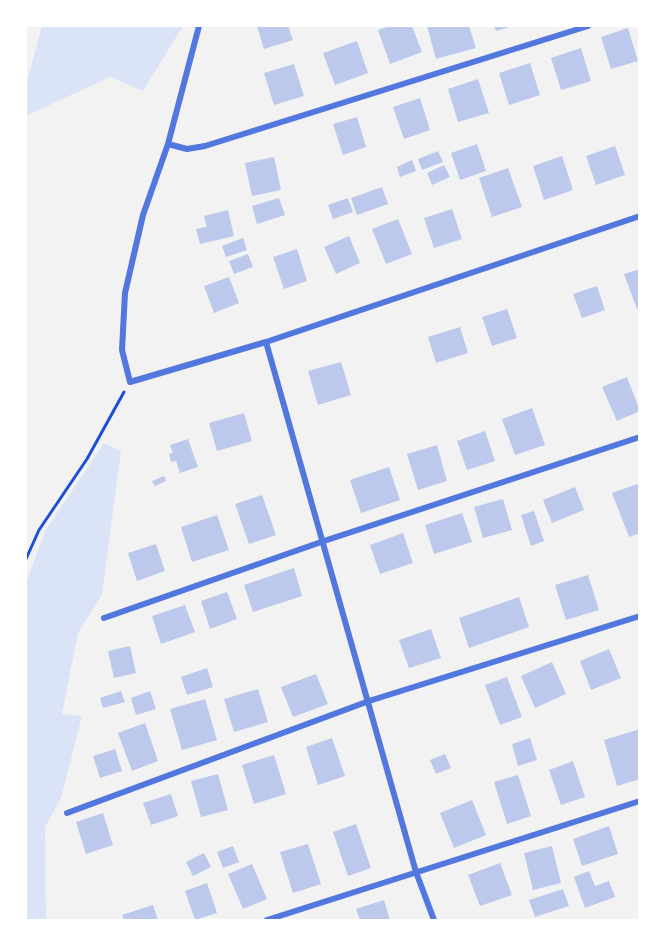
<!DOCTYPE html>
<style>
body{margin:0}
#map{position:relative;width:665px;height:946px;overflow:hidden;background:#f2f2f2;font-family:Commissioner,sans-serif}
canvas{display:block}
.frame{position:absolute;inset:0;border:27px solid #fff;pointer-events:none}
</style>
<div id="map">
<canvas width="665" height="946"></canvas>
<div class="frame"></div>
</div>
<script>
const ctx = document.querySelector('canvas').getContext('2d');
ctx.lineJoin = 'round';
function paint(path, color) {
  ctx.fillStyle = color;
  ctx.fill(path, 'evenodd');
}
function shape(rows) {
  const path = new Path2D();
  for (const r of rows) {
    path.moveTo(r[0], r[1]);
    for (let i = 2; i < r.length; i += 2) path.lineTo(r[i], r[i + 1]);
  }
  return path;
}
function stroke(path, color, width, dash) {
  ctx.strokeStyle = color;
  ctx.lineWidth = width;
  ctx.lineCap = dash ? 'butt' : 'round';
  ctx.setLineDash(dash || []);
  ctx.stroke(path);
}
paint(shape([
 [42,26,183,26,143,91,110,77,26,116,26,85],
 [104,443,121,451,102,595,78,633,62,714,82,716,61,798,45,827,46,920,26,920,26,583,45,531]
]), '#dbe4f7');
paint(shape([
 [257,26,288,26,293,40,264,49],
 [390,26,412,26,422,52,390,64,378,30],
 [427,26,469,26,476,48,436,59],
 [494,26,512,26,496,31],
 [628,28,638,61,611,69,601,37],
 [357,41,368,73,335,85,323,53],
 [581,48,591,81,561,90,551,58],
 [530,63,540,95,509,105,499,73],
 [294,64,304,96,274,105,264,73],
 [478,79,489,113,458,122,448,89],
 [420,98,430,130,404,139,393,107],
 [357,117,366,147,343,155,333,124],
 [477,144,486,171,460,180,451,153],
 [615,146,625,175,596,185,586,156],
 [438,151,443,162,422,170,418,159],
 [562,156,573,190,544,200,533,166],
 [274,157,281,190,252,196,245,163],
 [412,160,416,171,400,177,397,167],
 [444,165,450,177,432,185,427,173],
 [508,168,522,207,492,217,479,178],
 [382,187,388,204,357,215,351,198],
 [279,198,285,215,257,224,252,206],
 [348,198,353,212,333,219,328,205],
 [452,209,462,239,434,248,424,218],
 [228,210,234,236,200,244,196,229,207,227,204,216],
 [398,219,412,254,386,264,372,229],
 [349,236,360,263,336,274,324,247],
 [243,238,247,250,226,257,222,246],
 [297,249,307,281,284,289,273,257],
 [248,254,253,267,234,274,229,261],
 [640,269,640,308,637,309,624,274],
 [229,277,239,303,214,313,204,286],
 [597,286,605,310,582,318,573,294],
 [507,309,517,338,492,346,482,317],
 [460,327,468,353,436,363,428,337],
 [341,362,351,395,318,405,308,371],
 [627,377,640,411,617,421,602,387],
 [532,408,545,445,515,455,502,419],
 [244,413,252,441,217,451,209,423],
 [485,431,495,461,467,470,457,441],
 [188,439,198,467,180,473,176,461,171,462,169,454,173,453,170,445],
 [437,445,447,481,418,490,407,454],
 [389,467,400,500,361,513,350,480],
 [164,476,166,481,155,486,152,481],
 [640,483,640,533,629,537,612,493],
 [575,487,584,510,552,523,543,500],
 [262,495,276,535,249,544,235,504],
 [503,499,512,530,483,538,474,507],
 [534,511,544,541,531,546,521,515],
 [462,513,472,542,434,554,425,525],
 [217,515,229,550,192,562,181,527],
 [403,533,413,563,380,574,370,545],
 [156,544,165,571,137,581,128,553],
 [294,568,302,596,253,612,244,585],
 [588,575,599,610,566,620,555,585],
 [227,592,237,619,210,629,201,601],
 [519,597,529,627,469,648,459,618],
 [185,605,195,632,161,644,152,616],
 [431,629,441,658,409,668,399,640],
 [130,646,136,673,114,678,108,651],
 [609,649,621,678,591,690,580,661],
 [552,662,566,694,535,708,521,676],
 [207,668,213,687,187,695,181,677],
 [316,674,328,704,293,717,281,687],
 [507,677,522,717,500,725,485,685],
 [258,689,268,722,234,732,224,699],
 [121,691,125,702,103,708,100,698],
 [150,691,156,709,136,715,131,698],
 [205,699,217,740,182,750,170,709],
 [145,723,158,761,132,771,118,733],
 [640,729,640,779,617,786,604,740],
 [332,738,345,776,318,785,306,747],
 [530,738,537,760,518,766,512,744],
 [115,749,122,771,100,778,93,756],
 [445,754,451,768,436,774,430,760],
 [274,755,286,794,254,804,242,765],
 [573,761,585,797,561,805,549,770],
 [218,774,228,810,201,817,191,781],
 [518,775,531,816,507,824,494,782],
 [171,794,178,816,151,825,143,803],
 [472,800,486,835,454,848,440,813],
 [103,813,113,845,86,854,76,822],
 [356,824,371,868,348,876,333,832],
 [609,826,618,854,582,866,573,839],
 [308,844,321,884,293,893,280,852],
 [233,846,239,862,223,868,217,852],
 [552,846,561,883,533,890,524,853],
 [204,853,211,867,193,876,186,862],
 [500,863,512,895,480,906,468,875],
 [252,864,267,899,243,909,228,874],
 [589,871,595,886,609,881,615,897,585,908,574,877],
 [207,883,217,913,195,920,185,891],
 [563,889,569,906,535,917,529,900],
 [384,900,390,920,360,920,356,909],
 [153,905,158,920,124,920,122,915]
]), '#bdc9ec');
stroke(shape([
 [26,559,39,530,87,459,124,392]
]), '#1d4ed8', 3);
stroke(shape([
 [199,26,168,144,143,215,125,293,122,350,130,382,266,342,640,216],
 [168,144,187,149,205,146,588,26],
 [266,342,416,872,434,920],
 [104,618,324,541,640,437],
 [67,813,369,701,640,616],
 [267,920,640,801]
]), '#5277de', 6);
</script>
